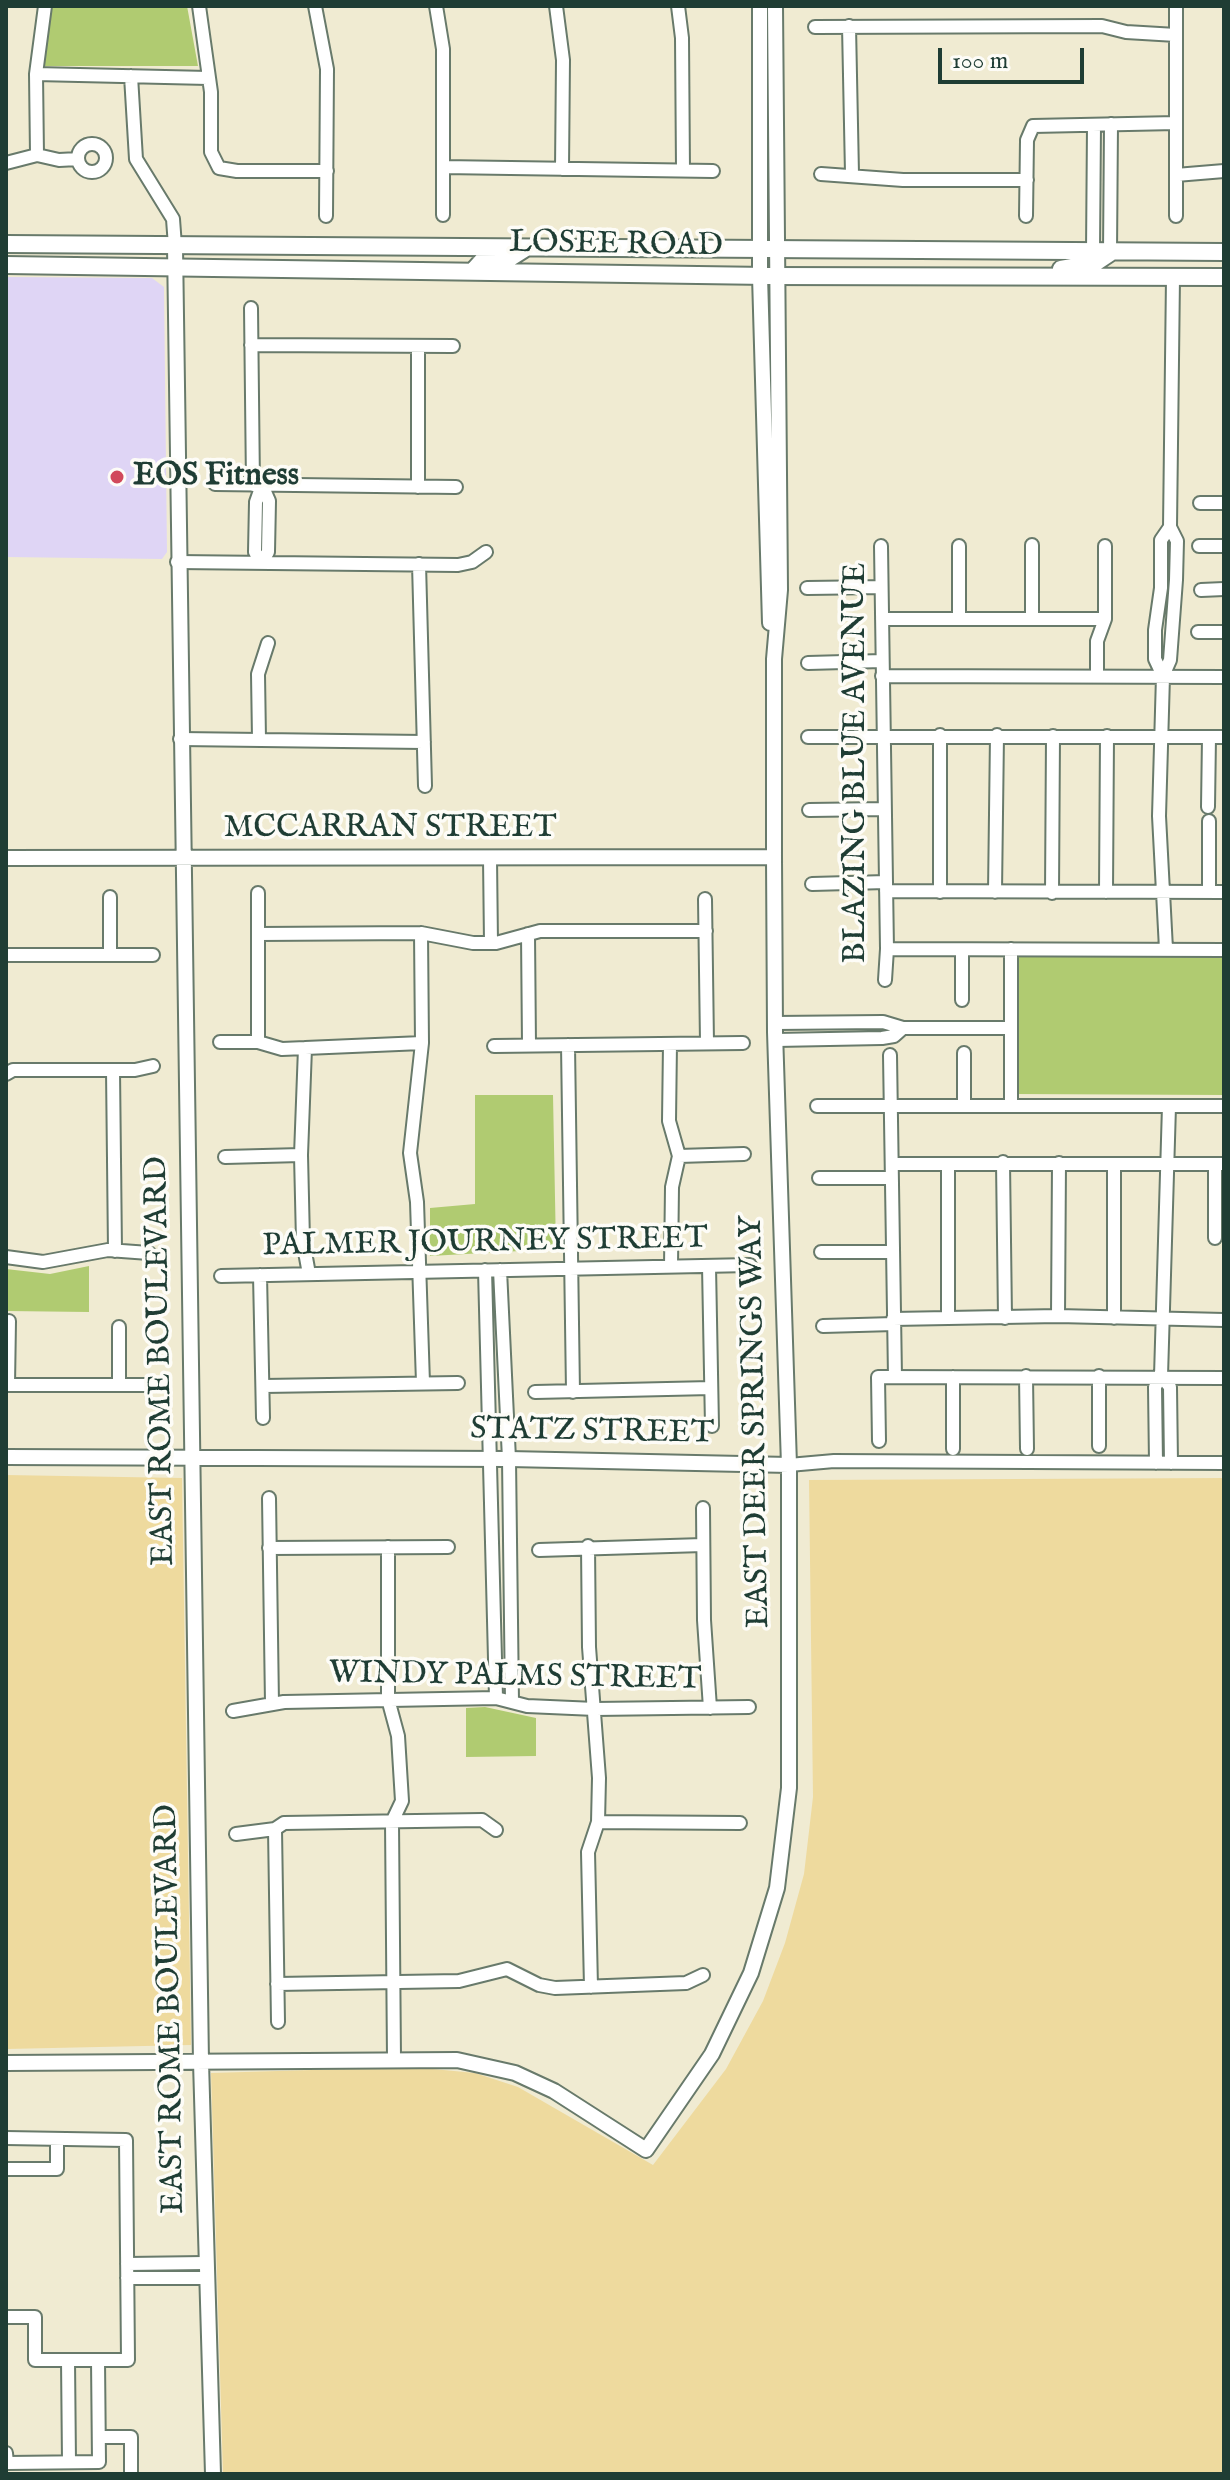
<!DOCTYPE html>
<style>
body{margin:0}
#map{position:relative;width:1230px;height:2480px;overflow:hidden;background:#f0ebd2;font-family:"IM FELL English",serif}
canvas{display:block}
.frame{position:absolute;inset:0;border:8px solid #1f3d34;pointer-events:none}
.scale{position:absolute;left:938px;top:48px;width:146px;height:36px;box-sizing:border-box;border:4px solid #1f3d34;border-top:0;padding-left:10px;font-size:24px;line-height:28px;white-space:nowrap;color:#1f3d34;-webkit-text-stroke:6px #fdfcf7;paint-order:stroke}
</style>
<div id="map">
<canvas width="1230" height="2480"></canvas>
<div class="frame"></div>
<div class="scale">100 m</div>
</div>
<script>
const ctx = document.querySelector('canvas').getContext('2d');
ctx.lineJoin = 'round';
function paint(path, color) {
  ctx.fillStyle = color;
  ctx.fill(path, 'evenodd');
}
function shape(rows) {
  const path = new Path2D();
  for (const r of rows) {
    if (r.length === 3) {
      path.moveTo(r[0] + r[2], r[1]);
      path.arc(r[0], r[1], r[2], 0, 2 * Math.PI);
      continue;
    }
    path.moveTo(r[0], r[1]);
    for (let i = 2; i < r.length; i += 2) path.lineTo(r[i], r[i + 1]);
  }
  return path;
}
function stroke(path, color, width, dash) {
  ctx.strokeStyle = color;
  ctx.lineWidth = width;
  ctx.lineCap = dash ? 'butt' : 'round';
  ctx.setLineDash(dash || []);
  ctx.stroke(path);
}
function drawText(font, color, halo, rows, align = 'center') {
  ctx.font = font + ' "IM FELL English",serif';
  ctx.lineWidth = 7;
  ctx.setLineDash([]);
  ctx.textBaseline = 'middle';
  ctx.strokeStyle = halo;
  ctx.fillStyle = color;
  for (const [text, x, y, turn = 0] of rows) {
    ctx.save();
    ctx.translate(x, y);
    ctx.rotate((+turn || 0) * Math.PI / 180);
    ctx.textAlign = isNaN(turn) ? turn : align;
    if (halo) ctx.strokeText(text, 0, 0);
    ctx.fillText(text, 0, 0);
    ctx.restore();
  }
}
paint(shape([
 [6,277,152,278,164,287,167,552,162,559,6,557]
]), '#dfd5f5');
paint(shape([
 [50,6,187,6,198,66,43,66],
 [1015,953,1224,954,1224,1095,1015,1094],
 [475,1095,553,1095,556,1249,430,1256,430,1208,475,1204],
 [89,1266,89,1312,6,1311,6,1269,50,1274],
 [485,1707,536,1718,536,1756,466,1757,466,1708]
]), '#b0cb71');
paint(shape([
 [6,1475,182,1478,191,2045,6,2049],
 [1224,1478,1224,2474,223,2474,211,2073,412,2067,475,2073,518,2087,653,2165,726,2069,763,2001,785,1943,804,1874,813,1797,809,1480]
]), '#eeda9e');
const minor = shape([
 [199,6,211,92,211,152,219,168,237,171,327,171],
 [315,6,327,69,326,216],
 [436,6,443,49,443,215],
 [556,6,563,60,562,169],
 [678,6,682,38,683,170],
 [849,26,852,174],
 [815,27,1102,26,1126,32,1176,35],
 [36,74,208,78],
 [131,76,136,159,173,219,175,246],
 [92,158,14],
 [37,155,36,74,45,6],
 [6,163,37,155,59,160,78,159],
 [443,167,713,171],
 [821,174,903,180,1027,180],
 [1176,175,1224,171],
 [1026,216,1027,140,1033,126,1176,123],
 [1176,216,1176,6],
 [1093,252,1094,125],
 [1110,253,1111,124],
 [251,308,253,485],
 [251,345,453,346],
 [418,347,418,487],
 [215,484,456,487],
 [1200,503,1224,503],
 [1032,545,1032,618],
 [881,546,887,949,885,980],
 [1199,546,1224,546],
 [177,562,458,565,472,562,486,552],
 [261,563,268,552,269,501,262,485],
 [261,563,255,552,256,502,262,485],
 [419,564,425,786],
 [807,588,881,587],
 [1201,590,1224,589],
 [959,618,959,546],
 [882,619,1105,619],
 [1198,632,1224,632],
 [808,663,882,661],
 [882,676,1224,677],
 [1097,676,1097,641,1105,619,1105,546],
 [1163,676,1155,659,1155,630,1161,588,1161,540,1170,527],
 [808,737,1224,737],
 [180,739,424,742],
 [259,739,258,674,268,643],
 [1208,807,1209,737],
 [809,810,884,809],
 [490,858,491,943],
 [812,884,886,882],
 [886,891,1224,892],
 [940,892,940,735],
 [995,892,997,735],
 [1106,892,1107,736],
 [1209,892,1209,821],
 [258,893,258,1042],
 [1052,893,1053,736],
 [705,899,707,1043],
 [421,933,422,1043,410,1153,417,1202,423,1383],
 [258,934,421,933,473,943,496,943,540,931,706,931],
 [528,934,529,1045],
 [887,949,1224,950],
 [1166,949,1159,816,1163,676,1170,660,1176,580,1177,541,1170,527,1173,277],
 [6,955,153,955],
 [110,955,110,897],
 [962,1000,962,950],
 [775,1023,883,1022,903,1028,1011,1028],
 [776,1040,882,1038,894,1036,903,1028],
 [220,1042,258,1042,282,1049,422,1043],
 [670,1044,669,1121,679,1156,672,1187,671,1266],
 [568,1045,573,1392],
 [494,1046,743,1043],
 [305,1048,301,1155,303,1241,309,1274],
 [890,1055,895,1377],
 [113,1070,115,1251],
 [6,1074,13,1070,135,1070,153,1066],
 [964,1105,964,1053],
 [817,1106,1224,1106],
 [1011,1106,1011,949],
 [679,1156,744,1154],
 [225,1157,301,1155],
 [1003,1162,1005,1318],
 [892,1164,1224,1164],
 [948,1164,948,1318],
 [1114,1164,1114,1318],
 [819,1178,891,1178],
 [1215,1238,1215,1164],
 [821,1252,893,1252],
 [6,1257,43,1262,108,1250,149,1253],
 [709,1266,712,1426],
 [485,1270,496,1698],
 [500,1270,509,1459,512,1702],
 [260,1275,263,1418],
 [221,1276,750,1265],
 [1058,1316,1059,1163],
 [893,1319,1058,1316,1224,1320],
 [823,1326,894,1324],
 [1026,1376,1027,1449],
 [1161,1376,1170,1387,1171,1463],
 [953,1377,953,1449],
 [6,1385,163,1385],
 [8,1385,9,1321],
 [119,1385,119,1327],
 [264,1386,458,1383],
 [535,1392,711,1388],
 [879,1441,878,1377,1224,1378],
 [1099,1446,1099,1376],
 [1156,1463,1155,1387,1161,1376,1169,1106],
 [789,1465,834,1461,1224,1463],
 [269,1498,272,1704],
 [703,1508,704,1620,710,1708],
 [588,1546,589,1647,599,1778,598,1822,588,1852,591,1987],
 [388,1547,388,1699,398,1736,402,1801,392,1822,394,2059],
 [269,1548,448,1547],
 [539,1550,703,1545],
 [233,1711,284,1702,496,1698,527,1706,595,1709,749,1707],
 [598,1822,740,1823],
 [275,1829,278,2022],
 [236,1834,275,1829,284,1823,482,1820,496,1830],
 [277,1984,459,1981,507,1969,539,1985,555,1988,686,1983,703,1975],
 [6,2138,126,2140,128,2360,35,2360,35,2317,6,2317],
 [6,2169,57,2169,57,2139],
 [127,2264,205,2263],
 [127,2278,205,2278],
 [68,2360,69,2462],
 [99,2437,131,2437,131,2474],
 [6,2453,7,2463,99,2462,98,2360]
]);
const tertiary = shape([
 [760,6,760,276,770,623],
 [175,246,201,2062,213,2474],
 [6,858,774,857],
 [6,1457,509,1459,789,1465],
 [6,2063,457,2060,515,2073,554,2091,646,2150,712,2054,751,1973,777,1888,789,1788,789,1465,775,1032,774,857,774,659,780,590,775,6]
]);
const secondary = shape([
 [6,244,1224,252],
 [6,265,767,276,1224,277],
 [1061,269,1095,263,1110,253],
 [473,271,483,260,507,260,526,248]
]);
stroke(minor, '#687a6b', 16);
stroke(tertiary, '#687a6b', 18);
stroke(secondary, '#687a6b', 20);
stroke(minor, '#fff', 12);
stroke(tertiary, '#fff', 14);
stroke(secondary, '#fff', 16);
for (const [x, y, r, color] of [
 [117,477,8,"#d1495b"]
]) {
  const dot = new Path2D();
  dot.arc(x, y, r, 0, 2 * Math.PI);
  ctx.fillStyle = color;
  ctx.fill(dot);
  stroke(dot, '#fdfcf7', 3);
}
drawText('32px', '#1f3d34', '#fdfcf7', [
 ["LOSEE ROAD",616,246,1],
 ["BLAZING BLUE AVENUE",857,763,-90],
 ["MCCARRAN STREET",390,829],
 ["PALMER JOURNEY STREET",485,1244,-1],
 ["EAST ROME BOULEVARD",162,1361,-91],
 ["EAST DEER SPRINGS WAY",757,1422,-91],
 ["STATZ STREET",592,1433,1],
 ["WINDY PALMS STREET",515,1678,1],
 ["EAST ROME BOULEVARD",172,2009,-91]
]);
drawText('bold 32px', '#1f3d34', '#fdfcf7', [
 ["EOS Fitness",133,477]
], 'left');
</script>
